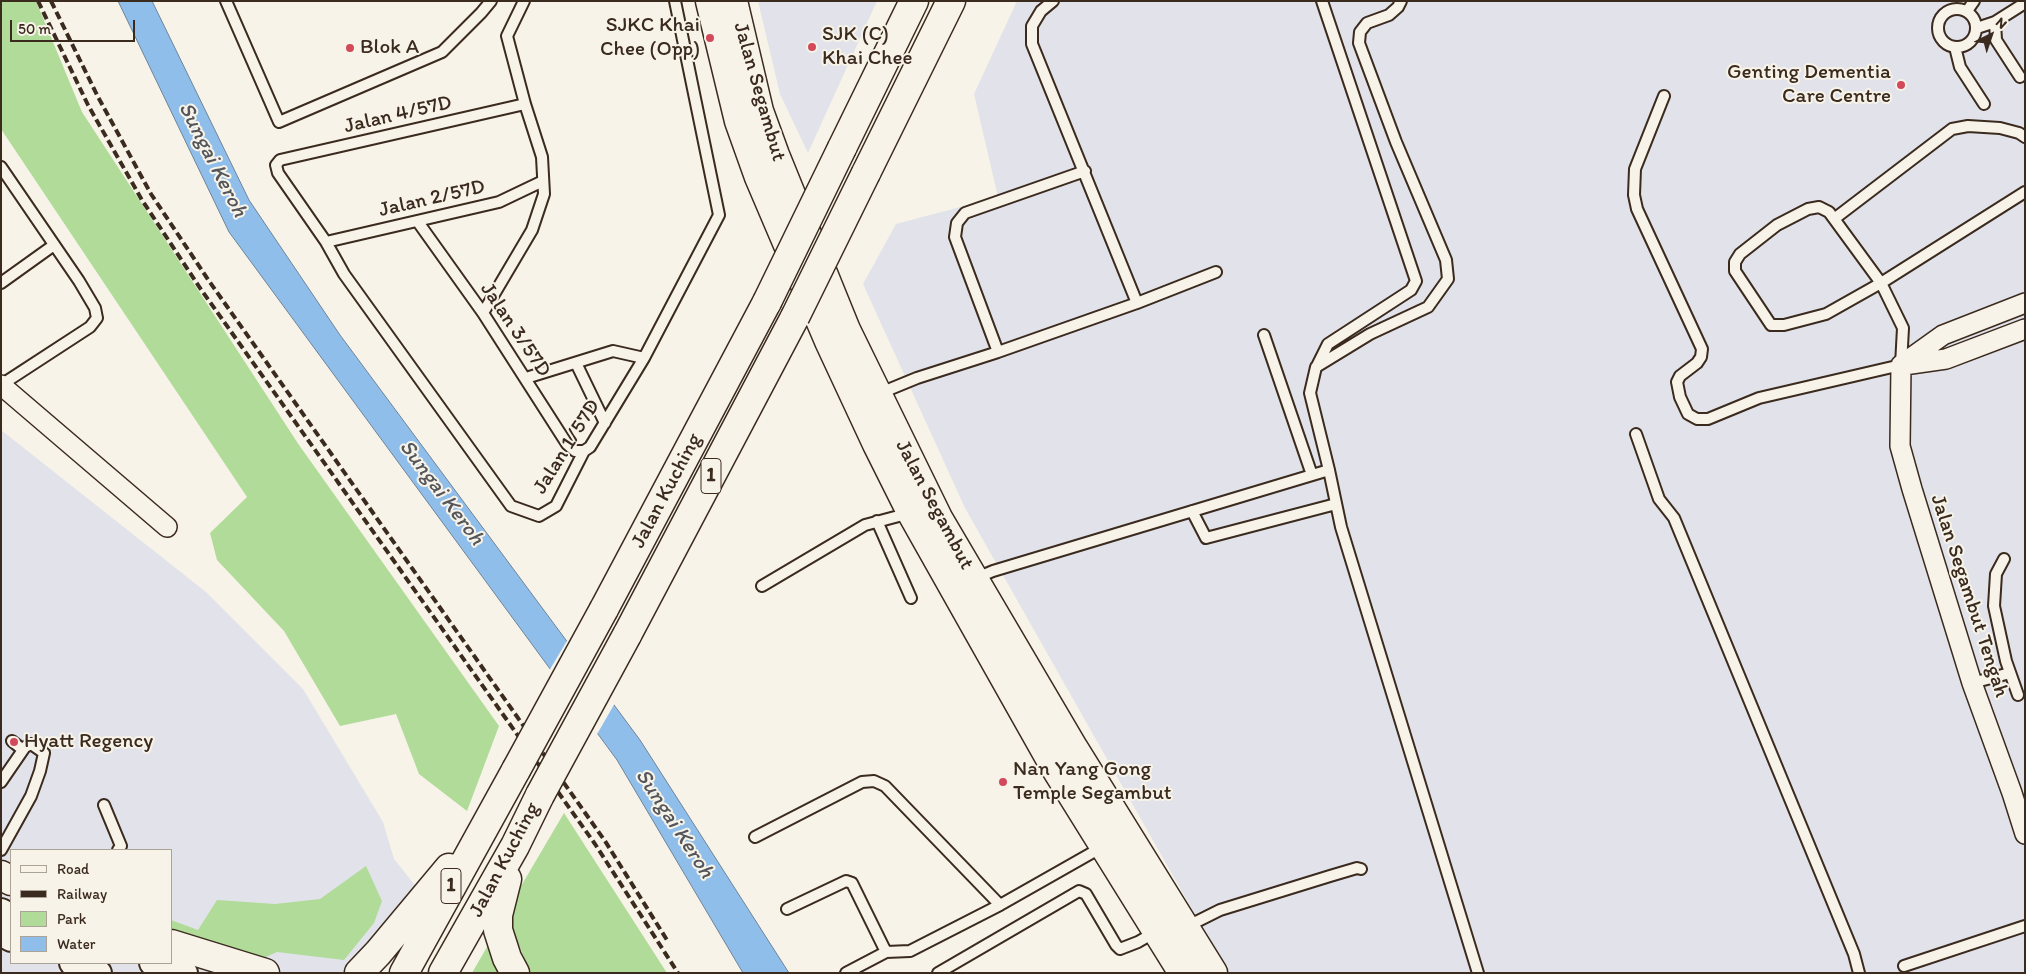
<!DOCTYPE html>
<style>
body{margin:0}
#map{position:relative;width:2026px;height:974px;overflow:hidden;background:#f7f3e8;font-family:Itim,sans-serif}
canvas{display:block}
.frame{position:absolute;inset:0;border:2px solid #3b2a1e;pointer-events:none}
.legend{position:absolute;left:10px;top:849px;width:162px;height:115px;box-sizing:border-box;background:#f7f3e8;border:1px solid #aca397;margin:0;padding:6px 9px;list-style:none;font-size:15px;color:#3b2a1e}
.legend li{display:flex;align-items:center;gap:10px;height:25px}
.legend b{width:25px;border:1px solid #aca397}
.north{position:absolute;left:1966px;top:10px;width:50px;height:50px;-webkit-text-stroke:4px #f7f3e8;paint-order:stroke;rotate:41deg;font-size:14px;font-weight:700;line-height:20px;text-align:center;color:#3b2a1e}
.north::after{content:'';display:block;margin:auto;width:18px;height:22px;background:#3b2a1e;clip-path:polygon(50% 0,100% 100%,50% 72%,0 100%)}
.scale{position:absolute;left:10px;top:20px;width:125px;height:22px;box-sizing:border-box;border:2px solid #3b2a1e;border-top:0;padding-left:6px;font-size:15px;line-height:18px;white-space:nowrap;color:#3b2a1e;-webkit-text-stroke:4px #f7f3e8;paint-order:stroke}
</style>
<div id="map">
<canvas width="2026" height="974"></canvas>
<div class="frame"></div>
<ul class="legend">
<li><b style="height:6px;background:#f7f3e8"></b>Road</li>
<li><b style="height:6px;background:#3b2a1e"></b>Railway</li>
<li><b style="height:14px;background:#b1db98"></b>Park</li>
<li><b style="height:14px;background:#90beea"></b>Water</li>
</ul>
<div class="north">N</div>
<div class="scale">50 m</div>
</div>
<script>
const ctx = document.querySelector('canvas').getContext('2d');
ctx.lineJoin = 'round';
function paint(path, color) {
  ctx.fillStyle = color;
  ctx.fill(path, 'evenodd');
}
function shape(rows) {
  const path = new Path2D();
  for (const r of rows) {
    if (r.length === 3) {
      path.moveTo(r[0] + r[2], r[1]);
      path.arc(r[0], r[1], r[2], 0, 2 * Math.PI);
      continue;
    }
    path.moveTo(r[0], r[1]);
    for (let i = 2; i < r.length; i += 2) path.lineTo(r[i], r[i + 1]);
  }
  return path;
}
function stroke(path, color, width, dash) {
  ctx.strokeStyle = color;
  ctx.lineWidth = width;
  ctx.lineCap = dash ? 'butt' : 'round';
  ctx.setLineDash(dash || []);
  ctx.stroke(path);
}
function drawText(font, color, halo, rows, align = 'center') {
  ctx.font = font + ' Itim,sans-serif';
  ctx.lineWidth = 4;
  ctx.setLineDash([]);
  ctx.textBaseline = 'middle';
  ctx.strokeStyle = halo;
  ctx.fillStyle = color;
  for (const [text, x, y, turn = 0] of rows) {
    ctx.save();
    ctx.translate(x, y);
    ctx.rotate((+turn || 0) * Math.PI / 180);
    ctx.textAlign = isNaN(turn) ? turn : align;
    if (halo) ctx.strokeText(text, 0, 0);
    ctx.fillText(text, 0, 0);
    ctx.restore();
  }
}
paint(shape([
 [758,1,877,1,808,153,780,94],
 [1017,1,2025,1,2025,973,1228,973,965,508,863,284,896,224,998,197,974,94],
 [1,430,206,592,303,689,383,822,394,859,415,885,353,973,1,973],
 [11,850,171,850,171,963,11,963]
]), '#e2e3ea');
paint(shape([
 [1,1,36,1,82,112,299,445,499,726,467,811,419,774,396,714,340,726,284,631,217,560,210,533,247,497,1,129],
 [564,813,667,973,531,973,511,927,514,898],
 [366,866,382,901,374,923,344,960,277,952,257,961,171,937,171,920,198,930,217,900,275,904,320,899],
 [491,940,509,973,472,973]
]), '#b1db98');
const water = shape([
 [118,1,152,1,249,200,340,335,640,740,789,973,743,973,617,760,229,232,118,1]
]);
paint(water, '#90beea');
stroke(water, '#6e8398', 1);
paint(shape([
 [568,639,615,703,596,736,549,671]
]), '#f7f3e8');
const service = shape([
 [226,1,279,122,442,52,481,13,491,1],
 [1053,1,1041,11,1032,26,1032,44,1137,303],
 [1401,1,1398,7,1389,15,1367,23,1360,32,1359,43,1396,142,1446,260,1448,279,1428,307,1370,334,1316,367,1310,393,1329,470,1341,527,1478,973],
 [1957,28,19],
 [1967,11,1974,1],
 [1995,22,1996,40,2020,77],
 [1977,28,1995,22,2025,3],
 [1955,47,1960,67,1984,104],
 [1664,96,1635,169,1634,195,1637,209,1702,349,1701,357,1697,363,1680,376,1677,382,1680,397,1688,414,1697,419,1708,419,1759,398,1901,365,1903,328,1881,283,2025,192],
 [525,104,280,160,276,165,278,173,326,242,344,274,511,506,539,516,556,506,584,451,590,447,644,358,719,215,675,1],
 [1,167,79,281,95,308,97,318,90,327,1,385],
 [1819,207,1829,212,1881,283,1826,314,1784,325,1771,325,1735,271,1735,262,1740,254,1777,225,1808,209,1819,207],
 [1834,219,1952,129,1968,126,2000,128,2019,133,2025,137],
 [418,222,483,313,567,444,575,451,584,451],
 [326,242,499,202,543,181],
 [1,283,54,245],
 [483,313,532,230,544,194,542,157,525,104,507,36,524,1],
 [1264,335,1312,475],
 [998,352,955,237,957,223,965,213,1085,171],
 [576,363,605,423],
 [1317,366,1328,344,1411,290,1416,281,1322,1],
 [526,378,613,351,644,358],
 [878,394,917,378,998,352,1137,303,1216,272],
 [1636,434,1659,499,1674,518,1854,954,1859,973],
 [1192,511,1206,538,1336,504],
 [877,521,911,598],
 [2004,559,1996,574,1994,606,2006,661,2018,695],
 [974,579,993,571,1329,470],
 [762,586,865,525,910,513],
 [1972,683,2010,673],
 [12,741,23,750],
 [1,782,25,747,31,744,44,753,40,771,31,796,1,850],
 [104,805,121,846,118,850],
 [755,837,862,782,874,781,885,786,1000,905,1104,846],
 [787,909,846,881,852,883,886,952],
 [1186,927,1220,910,1330,876,1357,868,1361,869],
 [1904,966,2025,926],
 [846,973,886,952,910,951,1000,905],
 [938,973,1079,891,1086,894,1116,945,1120,949,1138,942,1157,931]
]);
const minor = shape([
 [1901,365,1900,446,1912,489,1972,683,2012,793,2025,834],
 [1901,365,1943,335,2025,303],
 [1904,365,1946,359,2025,329],
 [1,385,167,527]
]);
const tertiary = shape([
 [1,911,11,916],
 [1,933,11,939],
 [72,963,99,973],
 [152,963,185,973]
]);
const secondary = shape([
 [710,1,739,121,759,177,829,341,877,444,911,512,1053,764,1183,973],
 [733,1,759,111,775,155,846,330,938,518,1074,749,1213,973]
]);
const trunk = shape([
 [842,148,914,1],
 [866,173,951,1],
 [604,609,767,302],
 [627,635,795,317],
 [1,875,11,881],
 [507,879,498,915,498,930,507,958,515,973],
 [171,944,265,973],
 [359,973,378,953,449,868],
 [404,973,516,770],
 [443,973,515,846,540,795]
]);
stroke(service, '#3b2a1e', 14);
stroke(minor, '#3b2a1e', 22);
stroke(tertiary, '#3b2a1e', 28);
stroke(secondary, '#3b2a1e', 31);
stroke(trunk, '#3b2a1e', 31);
stroke(service, '#f7f3e8', 10);
stroke(minor, '#f7f3e8', 19);
stroke(tertiary, '#f7f3e8', 24);
stroke(secondary, '#f7f3e8', 28);
stroke(trunk, '#f7f3e8', 28);
stroke(shape([
 [38,1,88,105,142,200,200,288,595,844,678,973],
 [51,1,97,95,151,194,209,281,605,841,667,940]
]), '#3b2a1e', 4, [8, 4]);
const trunkBridge = shape([
 [767,302,842,148],
 [795,317,866,173],
 [516,770,604,609],
 [540,795,627,635]
]);
stroke(trunkBridge, '#3b2a1e', 31, []);
stroke(trunkBridge, '#f7f3e8', 28);
for (const [x, y, r, color] of [
 [710,38,5,"#d1495b"],
 [812,47,5,"#d1495b"],
 [350,48,5,"#d1495b"],
 [1901,85,5,"#d1495b"],
 [14,742,5,"#d1495b"],
 [1003,782,5,"#d1495b"]
]) {
  const dot = new Path2D();
  dot.arc(x, y, r, 0, 2 * Math.PI);
  ctx.fillStyle = color;
  ctx.fill(dot);
  stroke(dot, '#f7f3e8', 2);
}
for (const [x, y, w] of [
 [711,476,20],
 [451,886,20]
]) {
  const box = new Path2D();
  box.roundRect(x - w / 2, y - 17.5, w, 35, 4);
  ctx.fillStyle = '#f7f3e8';
  ctx.fill(box);
  stroke(box, '#3b2a1e', 1);
}
drawText('bold 20px', '#3b2a1e', null, [
 ["1",711,476],
 ["1",451,886]
]);
drawText('21px', '#3b2a1e', '#f7f3e8', [
 ["SJKC Khai",700,26,"right"],
 ["Chee (Opp)",700,50,"right"],
 ["SJK (C)",822,35],
 ["Khai Chee",822,59],
 ["Blok A",360,48],
 ["Genting Dementia",1891,73,"right"],
 ["Care Centre",1891,97,"right"],
 ["Hyatt Regency",24,742],
 ["Nan Yang Gong",1013,770],
 ["Temple Segambut",1013,794]
], 'left');
drawText('21px', '#3b2a1e', '#f7f3e8', [
 ["Jalan Segambut",759,92,74],
 ["Jalan 4/57D",398,115,-13],
 ["Jalan 2/57D",432,199,-13],
 ["Jalan 3/57D",515,330,56],
 ["Jalan 1/57D",567,447,-58],
 ["Jalan Kuching",667,491,-62],
 ["Jalan Segambut",934,505,62],
 ["Jalan Segambut Tengah",1969,596,72],
 ["Jalan Kuching",505,860,-62]
]);
drawText('italic 22px', '#54565b', '#f7f3e8', [
 ["Sungai Keroh",212,160,63],
 ["Sungai Keroh",441,493,53],
 ["Sungai Keroh",674,824,57]
]);
</script>
